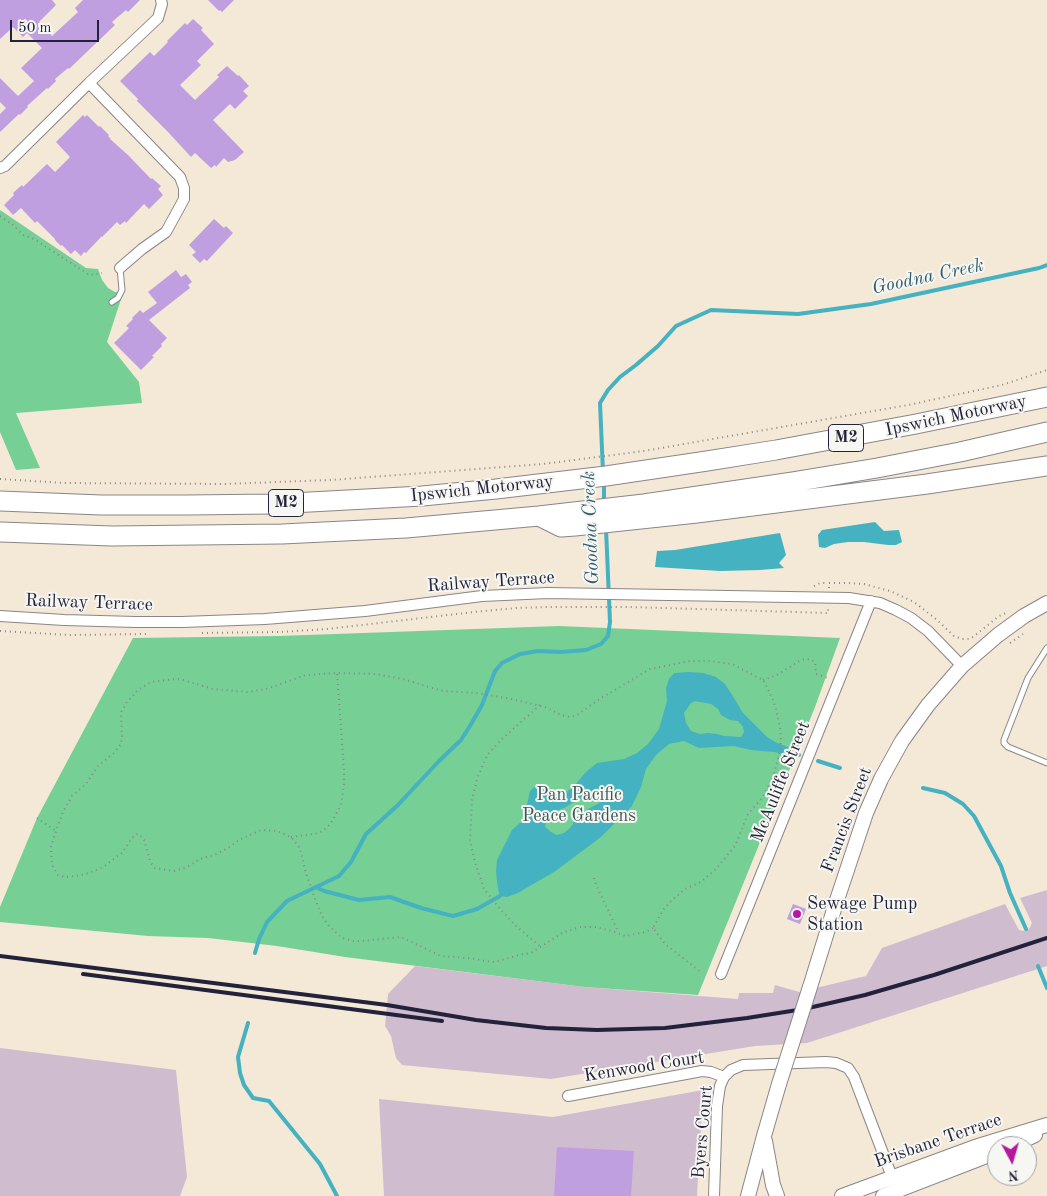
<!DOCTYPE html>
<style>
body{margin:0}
#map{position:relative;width:1047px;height:1196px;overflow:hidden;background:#f4e8d6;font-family:"Old Standard TT",serif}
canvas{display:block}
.north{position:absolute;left:987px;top:1136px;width:50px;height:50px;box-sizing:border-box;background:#f6f6f2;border:1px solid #a1a1a9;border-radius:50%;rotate:174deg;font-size:14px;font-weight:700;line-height:20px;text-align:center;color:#22223b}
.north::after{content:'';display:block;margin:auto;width:18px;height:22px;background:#b5179e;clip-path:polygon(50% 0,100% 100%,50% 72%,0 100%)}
.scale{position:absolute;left:10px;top:20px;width:89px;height:22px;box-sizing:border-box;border:2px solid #22223b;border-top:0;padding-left:6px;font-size:15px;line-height:18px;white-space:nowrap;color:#22223b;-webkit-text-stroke:4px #f6f6f2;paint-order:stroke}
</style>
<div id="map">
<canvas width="1047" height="1196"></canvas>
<div class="north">N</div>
<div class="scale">50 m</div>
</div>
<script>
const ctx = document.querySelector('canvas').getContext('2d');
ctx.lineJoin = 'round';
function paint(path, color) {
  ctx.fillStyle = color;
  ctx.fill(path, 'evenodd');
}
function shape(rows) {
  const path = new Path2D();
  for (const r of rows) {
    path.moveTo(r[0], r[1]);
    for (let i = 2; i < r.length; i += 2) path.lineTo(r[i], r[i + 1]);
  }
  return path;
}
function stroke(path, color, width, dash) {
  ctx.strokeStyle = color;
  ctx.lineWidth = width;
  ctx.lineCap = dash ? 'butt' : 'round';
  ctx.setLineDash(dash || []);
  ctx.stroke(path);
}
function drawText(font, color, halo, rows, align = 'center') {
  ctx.font = font + ' "Old Standard TT",serif';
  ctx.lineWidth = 4;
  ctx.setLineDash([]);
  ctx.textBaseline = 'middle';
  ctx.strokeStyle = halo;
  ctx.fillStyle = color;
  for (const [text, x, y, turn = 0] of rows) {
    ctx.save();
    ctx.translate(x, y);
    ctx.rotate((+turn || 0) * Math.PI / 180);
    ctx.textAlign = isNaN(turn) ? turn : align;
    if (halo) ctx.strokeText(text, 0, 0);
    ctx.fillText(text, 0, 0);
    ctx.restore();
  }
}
paint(shape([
 [1047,890,1047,966,807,1043,755,1046,551,1079,402,1065,396,1058,391,1036,385,1026,388,994,415,966,585,987,738,999,739,993,773,993,775,985,799,992,866,976,882,948,1005,904,1019,930,1024,931,1029,929,1032,923,1020,898],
 [0,1048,176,1070,187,1177,180,1196,0,1196],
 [703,1090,697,1196,384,1196,379,1099,553,1117,581,1112]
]), '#cfbdcf');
paint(shape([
 [0,210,86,268,98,269,102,280,108,288,115,292,123,293,107,342,139,382,142,403,16,413,40,468,16,470,0,432],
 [559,626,840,638,815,707,698,995,585,987,345,957,277,946,208,938,148,936,0,922,0,907,37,818,133,638,279,636]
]), '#76cf95');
paint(shape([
 [875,522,884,531,899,530,902,542,896,545,888,545,864,542,848,542,834,544,825,548,819,547,818,535,822,530],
 [780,533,786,555,779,563,784,568,760,570,720,571,655,567,657,551,675,550],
 [689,672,703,673,716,677,725,684,734,698,743,713,767,737,777,743,788,747,785,754,774,752,751,750,734,746,716,747,699,748,684,741,669,744,656,755,646,769,641,787,632,806,601,837,554,872,528,887,518,893,507,897,500,896,498,889,496,872,497,860,512,830,521,822,525,814,530,791,533,788,537,786,543,785,559,793,563,793,568,791,574,786,586,772,597,763,624,759,637,753,648,744,659,729,667,701,666,688,669,679,674,673],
 [695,701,711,704,718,709,721,715,730,720,738,721,743,727,744,732,741,737,724,736,717,734,708,733,700,734,691,731,686,723,684,713,691,703],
 [601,788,605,790,607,794,606,798,601,802,579,814,574,819,573,824,569,829,564,833,557,835,551,832,545,827,546,820,550,813,564,808,595,789]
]), '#44b2c0');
stroke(shape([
 [603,472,600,403,608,390,620,377,636,365,658,346,676,326,711,310,798,314,871,304,1039,268,1047,265],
 [604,481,604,502],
 [782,750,799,755],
 [818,761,840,768],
 [923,788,945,793,963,804,974,816,1001,866,1010,893,1026,929],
 [316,887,324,891,359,900,390,897,421,908,453,916,477,909,500,896],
 [255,953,259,939,267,922,287,901,339,876,351,862,366,834,398,805,438,762,461,740,470,726,482,705,495,671,502,663,520,654,538,651,561,652,586,650,601,644,608,636,610,622,606,529],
 [1038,966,1047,988],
 [248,1023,238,1057,240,1073,244,1085,253,1098,269,1101,320,1164,337,1196]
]), '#44b2c0', 4);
paint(shape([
 [0,0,52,0,56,5,39,22,52,36,78,12,75,8,83,0,140,0,128,12,126,10,112,22,115,25,69,69,68,68,55,79,56,81,48,89,47,88,27,106,28,107,20,115,19,114,0,132,0,114,6,108,0,102,0,78,18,96,34,81,21,68,42,48,27,33,23,37,13,27,0,39],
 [208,0,234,0,222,12,220,10,219,11],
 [193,19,203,28,201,30,214,44,197,61,201,65,180,85,195,100,219,77,217,75,227,66,238,76,239,75,249,86,243,91,248,96,235,109,230,104,213,120,244,152,235,160,228,162,224,158,216,167,215,165,211,168,195,153,191,157,168,132,137,101,138,99,120,81,150,52,154,56,168,42,167,41,185,23,187,25],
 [83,115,85,117,87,115,99,127,100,126,109,135,108,136,111,139,110,139,128,155,151,179,152,178,161,186,158,189,163,195,149,209,144,204,126,223,125,221,120,225,117,222,102,237,102,236,86,253,84,252,81,256,75,250,71,254,62,245,61,246,55,240,55,239,37,221,35,223,21,208,13,215,4,205,14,195,13,193,22,185,23,187,47,164,55,172,70,157,56,142],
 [214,219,224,228,226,226,233,233,207,261,204,259,200,263,192,255,196,252,189,245],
 [176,270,181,277,186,274,192,282,188,285,190,288,149,320,167,338,161,344,162,346,152,356,154,357,141,370,114,343,129,328,126,326,133,319,132,318,140,310,143,313,157,303,148,292],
 [793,904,806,909,800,924,787,919],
 [557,1147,634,1151,631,1196,554,1196]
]), '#c09fe0');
const service = shape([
 [112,302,118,298,122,290,120,268],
 [1047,648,1028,678,1004,740,1004,743,1008,747,1047,763]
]);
const minor = shape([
 [89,83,180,177,184,188,184,199,166,232,142,249,120,268],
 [0,168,5,166,89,83,158,18,162,4,161,0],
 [0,616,64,620,135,622,182,622,265,619,365,611,482,596,548,593,849,598,880,603,896,610,911,618,928,631,962,666],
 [721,974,871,601],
 [568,1096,702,1071,711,1072,724,1077],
 [714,1196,717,1106,720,1086,724,1077,731,1070,743,1065,826,1062,836,1063,848,1068,854,1077,892,1177]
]);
const secondary = shape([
 [810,987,836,903,866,813,881,779,902,741,928,705,962,666,998,635,1024,616,1047,603],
 [765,1141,773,1185,777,1196],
 [1012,1146,1035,1135],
 [748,1196,764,1136,779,1084],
 [842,1196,975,1147,1047,1125],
 [883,1196,997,1152]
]);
const motorway = shape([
 [0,501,101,505,187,505,273,504,422,496,496,489,606,476,707,461,776,450,916,424,1047,397],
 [539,516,561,527,575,526,697,513,927,484,1047,466],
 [0,532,112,536,282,534,406,528,539,516,644,504,793,482,877,468,960,452,1047,432]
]);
stroke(service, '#8b8588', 7);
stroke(minor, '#8b8588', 12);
stroke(secondary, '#8b8588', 16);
stroke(motorway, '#8b8588', 21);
stroke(shape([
 [0,216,12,224,23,235,34,239,86,273,90,275,102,273],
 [0,479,64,483,224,484,330,480,543,464,644,451,908,405,1002,385,1047,370],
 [814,586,820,583,828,583],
 [829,588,829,583,848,583,864,584,890,591,914,602,936,619,954,636,962,639,969,639,973,637,999,616,1006,613],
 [0,631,70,635,148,634],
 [202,633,280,632,327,629,474,612,516,608,549,607,631,607,828,613,828,608],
 [1010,643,1023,634],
 [763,680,777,675,801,660,807,659,811,660,815,662,816,674,828,678],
 [540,705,502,739,488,754,478,776,472,799,470,841,476,866,484,889,500,909,516,926,541,947],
 [37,818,56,831],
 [291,837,313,834,319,833,324,830,331,823,341,805,344,784,344,769,337,673],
 [594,878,596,885,617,929,617,933],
 [653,928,646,932,625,936,612,931,596,927,580,927,562,933,531,953,519,955,495,962,491,962,476,959,456,957,441,956,401,937,362,941,353,941,342,938,329,926,322,916,315,899,305,870,300,848,291,837,277,831,261,830,239,840,228,848,214,855,200,859,187,867,174,871,155,868,153,866,150,861,144,840,142,837,138,834,135,835,132,838,122,853,103,867,89,873,76,876,64,877,58,875,52,865,51,847,56,831,63,812,72,796,86,784,98,766,115,752,121,744,122,736,121,712,127,702,138,690,151,682,176,679,183,680,213,689,247,692,266,689,306,675,337,673,376,674,407,680,432,688,444,691,477,693,511,699,545,707,561,715,570,717,577,715,598,700,650,669,690,661,710,661,732,664,763,680,765,683,774,702,780,727,781,741,779,755,773,777,762,798,748,814,735,846,716,869,701,882,685,889,671,901,663,910,653,928,665,944,702,973]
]), '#8b8588', 2, [1, 4]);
stroke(service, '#fff', 5);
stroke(minor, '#fff', 10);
stroke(secondary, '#fff', 14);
stroke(motorway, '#fff', 19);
stroke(shape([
 [0,956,387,1005,476,1020,546,1028,597,1030,665,1028,747,1018,804,1009,865,995,934,975,1047,938],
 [83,974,442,1021]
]), '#22223b', 4);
const secondaryBridge = shape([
 [779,1084,810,987]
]);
stroke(secondaryBridge, '#8b8588', 16, []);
stroke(secondaryBridge, '#fff', 14);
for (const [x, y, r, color] of [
 [797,914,5,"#b5179e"]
]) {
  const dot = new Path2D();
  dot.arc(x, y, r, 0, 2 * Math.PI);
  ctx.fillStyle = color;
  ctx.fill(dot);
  stroke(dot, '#f6f6f2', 2);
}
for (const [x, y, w] of [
 [846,438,35],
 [286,503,35]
]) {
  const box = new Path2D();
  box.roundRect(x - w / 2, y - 13.5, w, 27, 4);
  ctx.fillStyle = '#f6f6f2';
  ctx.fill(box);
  stroke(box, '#22223b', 1);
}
drawText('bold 16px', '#22223b', null, [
 ["M2",846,438],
 ["M2",286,503]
]);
drawText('18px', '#22223b', '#f6f6f2', [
 ["Ipswich Motorway",956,416,-12],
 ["Ipswich Motorway",482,489,-6],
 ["Railway Terrace",491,582,-4],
 ["Railway Terrace",89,603,2],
 ["McAuliffe Street",781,782,-68],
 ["Francis Street",847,820,-69],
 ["Kenwood Court",644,1067,-9],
 ["Byers Court",703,1132,-85],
 ["Brisbane Terrace",938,1141,-19]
]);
drawText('18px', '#3b5656', '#f6f6f2', [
 ["Pan Pacific",579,795],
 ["Peace Gardens",579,816]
]);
drawText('18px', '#22223b', '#f6f6f2', [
 ["Sewage Pump",807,904],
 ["Station",807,925]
], 'left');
drawText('italic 19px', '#305c70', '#f6f6f2', [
 ["Goodna Creek",928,277,-12],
 ["Goodna Creek",591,528,-92]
]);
</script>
